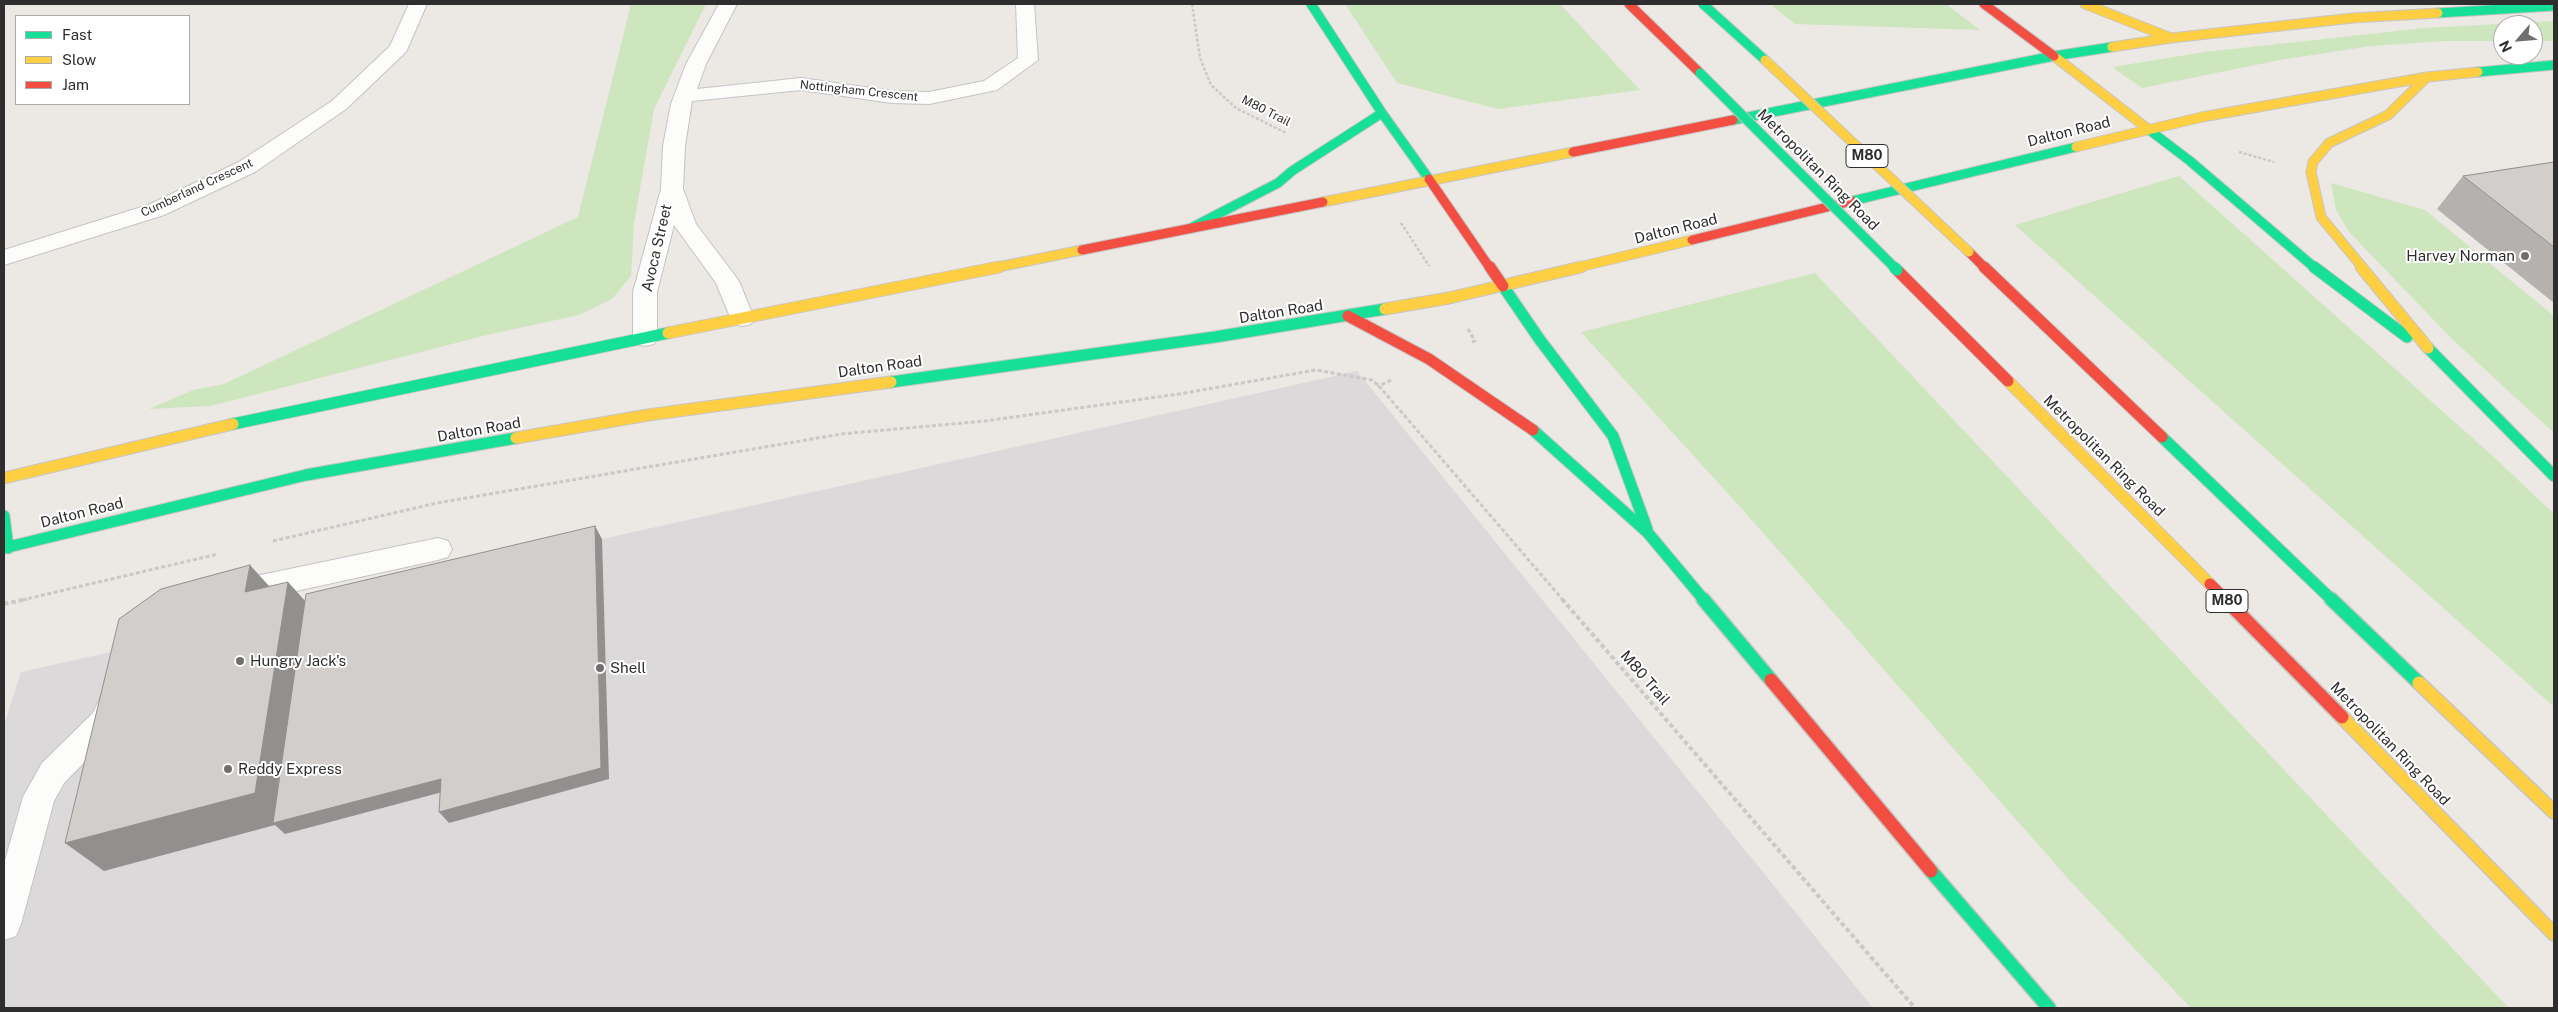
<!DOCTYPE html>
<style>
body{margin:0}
#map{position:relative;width:2558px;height:1012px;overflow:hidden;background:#ece8e4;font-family:"Public Sans",sans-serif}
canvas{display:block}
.frame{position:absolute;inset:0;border:5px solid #2e2e2e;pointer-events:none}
.legend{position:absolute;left:15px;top:15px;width:175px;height:90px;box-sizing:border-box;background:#fff;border:1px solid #ababab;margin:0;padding:6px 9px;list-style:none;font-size:15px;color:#2e2e2e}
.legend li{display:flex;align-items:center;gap:10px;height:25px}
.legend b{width:25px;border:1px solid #ababab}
.north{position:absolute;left:2493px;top:15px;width:50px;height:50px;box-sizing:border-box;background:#fff;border:1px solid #ababab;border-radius:50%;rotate:243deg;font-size:14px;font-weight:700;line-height:20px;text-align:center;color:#2e2e2e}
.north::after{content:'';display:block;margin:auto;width:18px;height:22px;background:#706f6e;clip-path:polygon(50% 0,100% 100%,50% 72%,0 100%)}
</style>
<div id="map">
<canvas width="2558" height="1012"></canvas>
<div class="frame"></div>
<ul class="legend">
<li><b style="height:6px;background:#16e098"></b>Fast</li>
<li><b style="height:6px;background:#ffcf43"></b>Slow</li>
<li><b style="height:6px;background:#f24e42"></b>Jam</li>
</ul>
<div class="north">N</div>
</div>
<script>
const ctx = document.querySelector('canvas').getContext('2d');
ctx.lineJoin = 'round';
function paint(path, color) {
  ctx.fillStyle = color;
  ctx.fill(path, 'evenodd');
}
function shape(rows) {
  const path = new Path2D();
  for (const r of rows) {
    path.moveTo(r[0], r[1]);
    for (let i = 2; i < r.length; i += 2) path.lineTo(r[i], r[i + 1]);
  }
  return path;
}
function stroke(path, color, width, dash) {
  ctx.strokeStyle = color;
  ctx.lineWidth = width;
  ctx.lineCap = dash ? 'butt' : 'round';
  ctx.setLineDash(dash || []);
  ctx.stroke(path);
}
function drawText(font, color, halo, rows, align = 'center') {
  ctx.font = font + ' "Public Sans",sans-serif';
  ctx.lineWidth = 4;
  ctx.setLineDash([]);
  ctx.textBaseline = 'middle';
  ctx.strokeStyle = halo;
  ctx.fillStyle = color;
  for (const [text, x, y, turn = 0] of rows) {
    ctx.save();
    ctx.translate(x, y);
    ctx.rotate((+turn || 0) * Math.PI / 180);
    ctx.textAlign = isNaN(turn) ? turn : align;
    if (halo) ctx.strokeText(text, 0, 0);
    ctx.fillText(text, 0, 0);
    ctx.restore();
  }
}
paint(shape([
 [1357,371,1873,1008,4,1008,4,725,21,672,317,606,602,539]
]), '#dcd9db');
paint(shape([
 [631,4,706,4,654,109,634,223,631,276,612,299,579,315,487,335,211,406,149,409,193,390,224,384,578,217],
 [1345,4,1560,4,1640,90,1498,109,1397,83],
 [1770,4,1946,4,1980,30,1795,24],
 [2554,21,2554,41,2533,41,2533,25,2503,25,2503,41,2445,41,2371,46,2280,60,2142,88,2112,67,2205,52,2424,28],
 [2179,176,2496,459,2554,514,2554,707,2015,225],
 [2331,183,2425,210,2554,316,2554,433,2452,339,2349,232,2336,210],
 [1815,273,2505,1004,2509,1008,2191,1008,2072,883,1742,509,1581,332]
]), '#cee6be');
const lane = shape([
 [438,538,448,541,452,549,448,557,438,560,232,605,222,601,218,593,222,585,232,581,438,538],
 [112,692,123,696,127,705,115,731,64,783,54,801,21,924,16,936,4,940,4,864,23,797,42,763,93,713,101,696,112,692]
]);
const street = shape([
 [409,4,427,4,406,52,346,109,255,172,164,215,4,265,4,250,148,205,239,162,332,101,390,46,409,4],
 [719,4,737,4,706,64,697,89,801,78,892,91,929,92,984,81,1018,58,1016,4,1034,4,1038,60,997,90,929,104,892,103,801,90,692,101,685,146,683,189,696,224,739,281,754,318,751,324,742,326,733,324,716,283,674,225,657,292,657,338,654,344,645,346,636,344,633,338,633,292,661,189,663,146,671,104,686,64,719,4]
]);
const fastFar2 = shape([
 [1311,4,1382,113,1429,179],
 [1703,4,1765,60],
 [2438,13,2554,6],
 [2478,72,2554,65],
 [1733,120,2054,56,2112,47],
 [2148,129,2190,161,2315,268],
 [1852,201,2076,147],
 [1191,228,1278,183,1292,171,1382,113]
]);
const fastFar1 = shape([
 [2314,267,2407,337],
 [1503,286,1540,340,1613,436,1647,529],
 [2428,348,2554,476],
 [891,382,1215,337,1385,309],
 [233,424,668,333],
 [1533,430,1648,533,1704,600],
 [2162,437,2332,600],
 [4,516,8,548],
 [4,548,306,475,516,438]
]);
const fast = shape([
 [1703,599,1771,680],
 [2331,599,2419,683],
 [1931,871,2049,1008]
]);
const slowFar2 = shape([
 [2085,4,2171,38],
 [2112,47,2171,38,2353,18,2438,13],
 [2054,56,2148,129],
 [2076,147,2202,117,2427,77,2478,72],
 [1323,202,1573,152],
 [993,268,1082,250],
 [1575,268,1692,240],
 [2363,268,2321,217,2311,172,2313,162,2329,143,2388,115,2427,77]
]);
const slowFar1 = shape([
 [2361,267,2428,348],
 [1385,309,1449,298,1581,267],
 [668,333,999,267],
 [2008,381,2210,584],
 [516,438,648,415,891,382],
 [4,478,233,424]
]);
const slow = shape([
 [2419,683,2554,812],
 [2342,717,2554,934]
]);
const jamFar2 = shape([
 [1629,4,1700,73],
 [1984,4,2054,56],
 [1573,152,1733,120],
 [1429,179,1490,268],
 [1692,240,1852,201],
 [1082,250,1323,202],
 [1969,252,1985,268]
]);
const jamFar1 = shape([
 [1490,267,1503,286],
 [1984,267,2162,437],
 [1897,270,2008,381],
 [1348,316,1429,359,1533,430],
 [2210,584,2226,600]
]);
const jam = shape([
 [2225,599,2342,717],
 [1771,680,1931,871]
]);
stroke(lane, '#c5c4c5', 2);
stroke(street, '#c5c4c5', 2);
stroke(fastFar2, '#c6c5c4', 11);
stroke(fastFar1, '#c6c5c4', 13);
stroke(fast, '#c6c5c4', 16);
stroke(slowFar2, '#c6c5c4', 11);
stroke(slowFar1, '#c6c5c4', 13);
stroke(slow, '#c6c5c4', 16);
stroke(jamFar2, '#c6c5c4', 11);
stroke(jamFar1, '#c6c5c4', 13);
stroke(jam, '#c6c5c4', 16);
stroke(shape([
 [1192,4,1200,58,1211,85,1236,108,1286,133],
 [2239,152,2274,162],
 [1401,223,1429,266]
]), '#c9c9c8', 2.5, [3, 2]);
stroke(shape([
 [1468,329,1475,341,1471,342],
 [1391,380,1379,386,1563,600],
 [273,541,437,503,841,434,985,421,1179,394,1316,370,1372,380,1379,386],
 [22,600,218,554]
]), '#c9c9c8', 3, [4, 2.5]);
stroke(shape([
 [1562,599,1915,1008],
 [4,604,27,599]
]), '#c9c9c8', 4, [4.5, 3]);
paint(lane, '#fcfcfb');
paint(street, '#fcfcfb');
stroke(fastFar2, '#16e098', 9);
stroke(fastFar1, '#16e098', 11);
stroke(fast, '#16e098', 13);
stroke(slowFar2, '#ffcf43', 9);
stroke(slowFar1, '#ffcf43', 11);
stroke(slow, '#ffcf43', 13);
stroke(jamFar2, '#f24e42', 9);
stroke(jamFar1, '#f24e42', 11);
stroke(jam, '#f24e42', 13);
const fastBridgeFar1 = shape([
 [1700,73,1895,268]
]);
const fastBridge = shape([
 [1894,267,1897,270]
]);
const slowBridge = shape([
 [1765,60,1969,252]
]);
stroke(fastBridgeFar1, '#c6c5c4', 11, []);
stroke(fastBridge, '#c6c5c4', 13, []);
stroke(slowBridge, '#c6c5c4', 11, []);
stroke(fastBridgeFar1, '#16e098', 9);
stroke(fastBridge, '#16e098', 11);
stroke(slowBridge, '#ffcf43', 9);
paint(shape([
 [2554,162,2554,303,2437,209,2463,176]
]), '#b4b1af');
paint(shape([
 [595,526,602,539,609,779,449,823,439,812],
 [250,565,279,597,245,592],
 [288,582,316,613,441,779,450,790,285,834,275,825,104,871,65,843]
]), '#92908e');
const building = shape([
 [2554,162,2554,247,2463,176,2554,162],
 [595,526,601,768,439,812,441,779,273,823,306,594,595,526],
 [250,565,245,592,288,582,255,793,65,843,119,619,161,589,250,565]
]);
paint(building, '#d1cecb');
stroke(building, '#92908e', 1);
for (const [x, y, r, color] of [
 [2525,256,5,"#706f6e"],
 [240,661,5,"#706f6e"],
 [600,668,5,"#706f6e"],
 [228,769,5,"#706f6e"]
]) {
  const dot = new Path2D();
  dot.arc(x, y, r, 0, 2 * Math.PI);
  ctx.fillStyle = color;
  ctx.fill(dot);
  stroke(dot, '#fff', 2);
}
drawText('12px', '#2e2e2e', '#fff', [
 ["Nottingham Crescent",859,91,6],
 ["M80 Trail",1266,111,27],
 ["Cumberland Crescent",197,188,-25]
]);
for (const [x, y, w] of [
 [1867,156,42],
 [2227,601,42]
]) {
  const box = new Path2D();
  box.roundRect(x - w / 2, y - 11.5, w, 23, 4);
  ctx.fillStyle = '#fff';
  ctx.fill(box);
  stroke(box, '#2e2e2e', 1);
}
drawText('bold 14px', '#2e2e2e', null, [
 ["M80",1867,156],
 ["M80",2227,601]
]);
drawText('15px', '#2e2e2e', '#fff', [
 ["Dalton Road",2069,132,-14],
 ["Metropolitan Ring Road",1818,170,45],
 ["Dalton Road",1676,229,-14],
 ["Avoca Street",657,248,-77],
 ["Dalton Road",1281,312,-9],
 ["Dalton Road",880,367,-8],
 ["Dalton Road",479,430,-10],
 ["Metropolitan Ring Road",2104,456,45],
 ["Dalton Road",82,513,-14],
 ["M80 Trail",1645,678,49],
 ["Metropolitan Ring Road",2390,744,46]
]);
drawText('15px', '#2e2e2e', '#fff', [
 ["Harvey Norman",2515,256,"right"],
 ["Hungry Jack's",250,661],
 ["Shell",610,668],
 ["Reddy Express",238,769]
], 'left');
</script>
